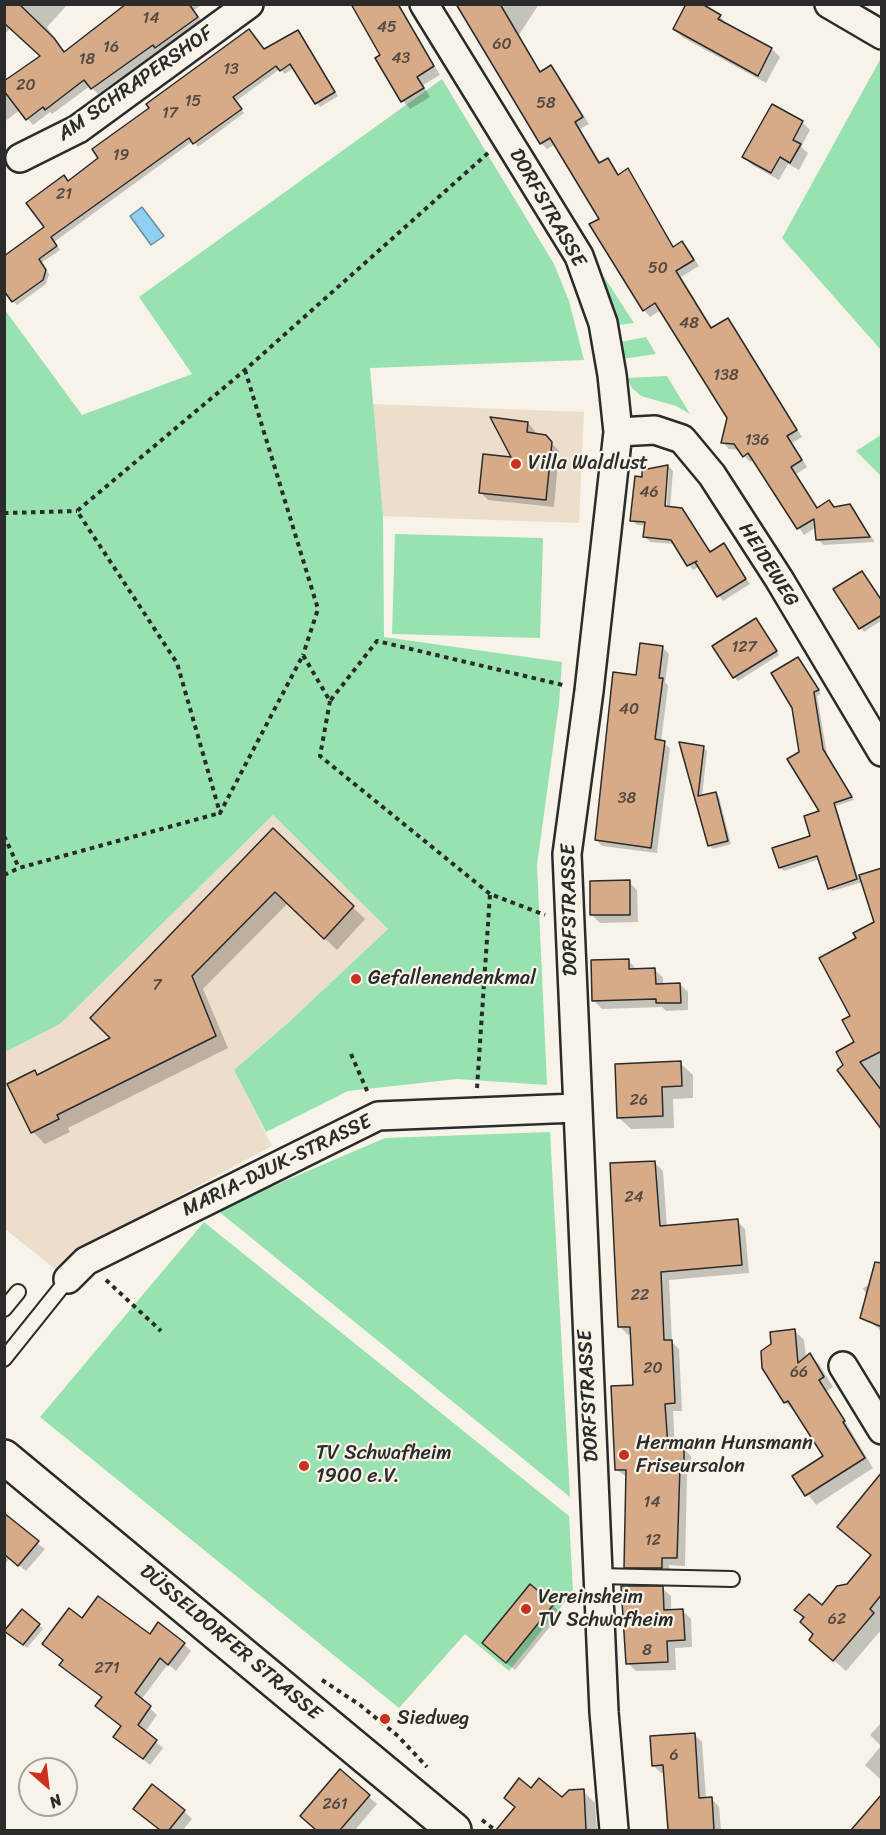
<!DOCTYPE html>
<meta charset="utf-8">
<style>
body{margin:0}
#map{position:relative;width:886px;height:1835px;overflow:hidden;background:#f7f3e8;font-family:Sriracha,sans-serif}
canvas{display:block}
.frame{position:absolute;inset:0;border:6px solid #2b2b2b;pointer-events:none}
.north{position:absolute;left:18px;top:1757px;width:60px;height:60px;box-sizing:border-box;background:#f7f3e8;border:2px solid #a5a39c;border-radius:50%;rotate:152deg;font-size:16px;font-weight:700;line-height:24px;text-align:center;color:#2b2b2b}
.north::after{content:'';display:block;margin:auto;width:21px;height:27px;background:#c8321e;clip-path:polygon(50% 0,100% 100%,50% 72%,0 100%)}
</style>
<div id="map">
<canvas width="886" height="1835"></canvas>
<div class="frame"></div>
<div class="north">N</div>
</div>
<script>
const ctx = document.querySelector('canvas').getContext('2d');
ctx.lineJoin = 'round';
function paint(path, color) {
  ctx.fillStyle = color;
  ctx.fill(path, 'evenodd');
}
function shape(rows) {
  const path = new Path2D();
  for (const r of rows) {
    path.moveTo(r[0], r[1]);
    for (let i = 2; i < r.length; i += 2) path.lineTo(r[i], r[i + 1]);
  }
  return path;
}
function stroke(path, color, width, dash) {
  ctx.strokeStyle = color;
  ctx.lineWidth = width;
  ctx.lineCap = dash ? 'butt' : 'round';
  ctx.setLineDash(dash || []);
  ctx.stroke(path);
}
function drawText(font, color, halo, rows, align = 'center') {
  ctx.font = font + ' Sriracha,sans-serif';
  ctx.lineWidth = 4.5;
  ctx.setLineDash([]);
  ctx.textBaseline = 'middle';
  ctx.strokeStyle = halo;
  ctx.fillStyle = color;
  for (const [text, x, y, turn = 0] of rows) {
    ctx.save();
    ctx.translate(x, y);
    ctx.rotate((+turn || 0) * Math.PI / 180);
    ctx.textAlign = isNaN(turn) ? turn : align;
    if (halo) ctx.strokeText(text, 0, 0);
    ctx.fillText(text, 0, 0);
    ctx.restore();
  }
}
paint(shape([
 [372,404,584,412,579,523,383,516],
 [273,815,388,929,289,1022,234,1070,272,1146,82,1248,60,1273,5,1229,5,1052,60,1024]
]), '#edddcb');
paint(shape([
 [881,58,881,350,782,238],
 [442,79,554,264,569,301,584,360,370,368,383,516,384,637,562,662,559,704,537,865,547,1085,457,1079,348,1091,266,1132,234,1070,289,1022,388,929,273,815,60,1024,5,1052,5,310,82,415,192,374,139,297],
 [599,269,634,323,618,325],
 [646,337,656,354,622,359,620,342],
 [667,376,690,414,676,406,641,396,632,388,627,378],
 [881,435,881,476,856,451],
 [395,534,543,538,540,638,392,634],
 [550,1132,570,1497,217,1210,385,1138],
 [204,1222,569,1516,573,1592,509,1671,465,1634,399,1708,40,1417]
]), '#98e1b0');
const water = shape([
 [142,207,164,236,151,245,130,216,142,207]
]);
paint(water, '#8fcff0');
stroke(water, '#678da1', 1.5);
paint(shape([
 [4,4,68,4,47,27,65,53,140,4,203,4,194,10,203,23,162,53,159,50,98,94,90,86,52,114,50,112,33,125,20,110,4,122,4,83,42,56,11,27,4,35],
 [398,4,440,75,423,85,430,97,410,109,403,101,377,59,382,56],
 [457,4,539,4,502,61,530,58,541,72,551,67,557,73,589,124,580,129,601,163,607,160,619,176,628,170,675,248,682,243,688,249,699,266,681,277,713,329,728,320,734,326,802,437,792,443,807,467,796,474,818,509,829,502,836,508,849,505,875,542,824,545,817,539,816,527,804,535,754,460,750,462,739,450,729,449,723,443,729,418,661,310,650,317,644,310,601,219,556,144,547,149,541,143],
 [720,16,727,25,772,49,780,57,766,83,682,37,674,29],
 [301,36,338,96,320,107,294,67,285,74,280,69,236,101,244,113,198,147,193,141,54,242,60,250,41,263,49,274,46,284,17,305,13,301,4,289,46,228,68,182,265,51],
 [802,122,810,130,801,147,808,153,799,170,788,164,779,180,752,165,744,157],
 [528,423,535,431,535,435,545,436,559,451,554,507,488,500,480,492,514,459],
 [668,466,673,471,670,508,682,510,687,515,711,553,728,550,750,584,723,601,699,567,693,570,675,544,650,542,645,537,646,526,637,525,632,520,643,478],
 [666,470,669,470,666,514,663,513],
 [862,573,882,601,882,620,864,632,835,589],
 [760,624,779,655,738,681,734,677],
 [662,647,669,654,665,682,668,686,661,742,670,748,657,853,602,846,596,840,637,676],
 [798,659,821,694,817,696,827,754,854,800,836,806,858,877,882,870,882,1128,845,1066,856,1043,852,1017,876,922,863,882,832,891,820,859,784,871,780,867,812,837,821,812,801,753],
 [681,744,703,747,707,751,702,797,715,793,719,797,731,844,713,849,709,845],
 [273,830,365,919,337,950,288,903,203,989,228,1048,68,1128,70,1132,45,1144,33,1132,35,1072,38,1076,112,1039],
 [629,882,637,890,638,922,600,923,592,915],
 [629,961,637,970,655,970,663,978,663,985,680,984,688,992,688,1010,666,1011,662,1007,602,1009,594,1001],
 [680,1063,693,1075,693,1098,673,1099,674,1128,631,1129,618,1117],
 [655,1163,663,1171,667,1227,737,1221,745,1229,749,1273,669,1280,672,1342,679,1349,682,1411,673,1411,675,1448,683,1448,691,1456,692,1474,687,1474,685,1566,669,1565,670,1576,633,1575,625,1567,628,1478,617,1470,635,1387,632,1334,628,1335,620,1327],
 [880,1279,882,1281,882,1334,878,1328,862,1317,867,1296,863,1288],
 [795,1331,804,1340,806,1358,810,1355,819,1364,833,1387,827,1391,873,1468,816,1505,794,1476,825,1457,795,1412,785,1402],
 [882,1484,882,1629,846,1671,811,1640,815,1635,796,1610,822,1607,848,1586,872,1556],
 [4,1519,45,1549,26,1571,10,1558,4,1565],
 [531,1587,561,1613,515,1670,492,1651],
 [662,1588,671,1596,671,1611,683,1611,691,1619,692,1647,675,1648,676,1670,636,1671,628,1663],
 [22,1611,43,1629,27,1648,10,1634],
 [82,1620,184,1644,191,1651,176,1671,168,1664,141,1700,157,1715,145,1732,163,1748,150,1765,115,1737,122,1727,103,1698,68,1672,61,1665,64,1661,44,1644],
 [882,1722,882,1781,865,1765,881,1746,870,1735],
 [694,1734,702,1742,706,1799,712,1799,719,1807,721,1830,669,1830,665,1773,661,1773,653,1765],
 [340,1771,377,1804,355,1830,317,1830,310,1824],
 [531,1790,562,1799,583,1791,595,1803,597,1830,510,1830,504,1824],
 [135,1809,184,1811,192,1819,183,1830,160,1830]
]), '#0003');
const building = shape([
 [4,4,19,4,54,38,64,52,126,4,189,4,198,17,155,48,153,45,91,89,84,80,45,110,43,107,26,120,4,91,4,81,40,56,4,23,4,4],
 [351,4,398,4,434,66,417,77,424,88,401,102,375,58,380,55,351,4],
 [456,4,500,4,540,72,551,65,583,117,575,122,599,163,608,158,618,175,628,168,673,247,682,241,694,260,676,271,711,328,728,318,797,430,787,436,802,460,791,467,817,508,829,500,834,507,850,504,870,537,816,540,814,519,797,529,748,453,743,457,734,444,721,443,727,418,655,303,643,311,589,224,599,219,550,138,540,144,456,4],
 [686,4,702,4,721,15,718,19,772,48,758,76,673,29,686,4],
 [249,29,264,49,298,30,335,92,315,104,290,64,280,71,276,66,233,97,242,109,193,144,189,138,51,237,57,246,39,259,46,270,43,280,12,302,4,291,4,256,44,227,26,203,64,175,68,181,98,158,92,149,149,108,146,104,249,29],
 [772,104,803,121,793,140,801,144,790,163,780,157,771,173,742,157,772,104],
 [490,417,528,422,527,432,546,435,552,442,546,500,479,493,483,454,511,457,490,417],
 [668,465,665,506,682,508,710,552,724,543,746,579,717,597,695,562,697,561,687,566,671,540,643,537,645,522,630,521,635,476,642,477,642,470,668,465],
 [862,571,882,601,882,615,859,629,833,589,862,571],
 [756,618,777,651,733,678,712,646,756,618],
 [640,643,663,646,659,678,663,678,655,739,665,741,651,848,595,840,613,672,636,675,640,643],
 [798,657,819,690,814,692,823,749,852,797,834,803,857,879,828,889,817,856,779,868,772,848,810,836,804,816,819,811,787,759,799,752,792,708,771,673,798,657],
 [679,742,704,746,698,796,716,792,728,841,708,846,679,742],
 [273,828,354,906,324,939,275,892,192,976,216,1036,57,1115,59,1119,31,1133,7,1084,35,1070,37,1075,110,1038,90,1018,273,828],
 [882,868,882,1051,860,1062,882,1091,882,1130,837,1070,843,1065,836,1052,854,1042,842,1020,850,1016,819,958,856,938,853,933,874,922,859,875,882,868],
 [630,880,630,915,590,915,590,881,630,880],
 [629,959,629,969,655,968,656,984,680,983,681,1003,656,1003,656,999,592,1001,591,960,629,959],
 [681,1061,682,1086,662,1087,663,1116,617,1118,615,1064,681,1061],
 [655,1161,660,1226,738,1219,742,1265,661,1272,664,1340,672,1340,675,1403,665,1404,668,1447,684,1446,684,1467,680,1467,677,1558,662,1558,662,1568,624,1568,626,1470,615,1470,611,1386,633,1385,630,1327,618,1327,610,1163,655,1161],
 [875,1262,882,1263,882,1327,860,1318,875,1262],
 [795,1329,798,1363,810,1353,824,1377,819,1380,845,1421,843,1422,865,1458,805,1496,792,1476,823,1456,788,1401,784,1403,762,1368,761,1351,771,1344,770,1332,795,1329],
 [882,1472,882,1594,870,1609,874,1613,833,1661,809,1640,813,1634,800,1622,804,1617,794,1610,809,1594,822,1605,837,1586,847,1584,871,1555,837,1527,882,1472],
 [4,1513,39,1541,18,1566,4,1554,4,1513],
 [530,1584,554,1604,506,1663,482,1643,530,1584],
 [621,1586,663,1586,664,1610,683,1609,685,1640,667,1641,668,1662,626,1664,621,1586],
 [98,1596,150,1634,158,1622,185,1643,168,1665,160,1658,135,1693,151,1706,138,1725,157,1740,143,1759,113,1737,121,1726,95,1706,102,1697,59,1665,63,1660,42,1644,69,1608,82,1618,98,1596],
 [22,1609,40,1624,23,1645,4,1631,22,1609],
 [695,1733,699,1798,712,1797,714,1830,668,1830,663,1765,652,1766,650,1736,695,1733],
 [340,1769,370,1795,340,1830,316,1830,300,1816,340,1769],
 [519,1778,531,1788,539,1778,562,1797,569,1790,584,1789,586,1830,496,1830,515,1807,504,1798,519,1778],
 [152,1784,185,1810,169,1830,160,1830,133,1809,152,1784],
 [882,1794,882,1830,851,1830,882,1794]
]);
paint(building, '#d7ab88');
stroke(building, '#2b2b2b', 1.5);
const service = shape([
 [4,1309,18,1292],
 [4,1359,68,1279],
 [597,1576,732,1579]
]);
const minor = shape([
 [424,4,579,256,603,323,612,375,618,432,589,691,567,854,604,1712,614,1830],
 [829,4,882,35],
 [20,158,78,129,249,4],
 [618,432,655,430,682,439,712,475,779,579,882,752],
 [68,1279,86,1261,378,1116,576,1108],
 [843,1366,882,1430]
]);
const secondary = shape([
 [4,1457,454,1830]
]);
stroke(service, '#2b2b2b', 18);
stroke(minor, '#2b2b2b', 32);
stroke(secondary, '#2b2b2b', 38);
stroke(shape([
 [488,153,245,370,77,511,177,663,220,813,303,655,330,701,377,641,563,685],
 [245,370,318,609,303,655],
 [4,513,77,511],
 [330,701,320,756,490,894,545,915],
 [4,836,19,868],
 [4,875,19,868,220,813],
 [351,1054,368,1093],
 [477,1088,490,894],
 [106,1280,161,1331],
 [322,1680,360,1705,398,1736,427,1767],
 [482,1820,495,1830]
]), '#2b2b2b', 4, [4.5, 4.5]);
stroke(service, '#f7f3e8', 14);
stroke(minor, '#f7f3e8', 27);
stroke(secondary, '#f7f3e8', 33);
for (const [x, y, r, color] of [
 [516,464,6,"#c8321e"],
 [356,979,6,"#c8321e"],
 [624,1455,6,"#c8321e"],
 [304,1466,6,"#c8321e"],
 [526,1609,6,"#c8321e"],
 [385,1719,6,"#c8321e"]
]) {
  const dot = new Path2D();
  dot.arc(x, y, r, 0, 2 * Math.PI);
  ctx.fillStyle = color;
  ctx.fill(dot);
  stroke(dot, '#f7f3e8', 2);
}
drawText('16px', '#564b42', null, [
 ["14",151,19],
 ["45",387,28],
 ["60",502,45],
 ["16",111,48],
 ["43",401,59],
 ["18",87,60],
 ["13",231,70],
 ["20",26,86],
 ["15",193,102],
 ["58",546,104],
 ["17",170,114],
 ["19",121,156],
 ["21",64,195],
 ["50",658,269],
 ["48",689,324],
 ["138",726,376],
 ["136",757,441],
 ["46",649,493],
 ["127",744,648],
 ["40",629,710],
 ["38",627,799],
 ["7",157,986],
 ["26",639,1101],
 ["24",634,1198],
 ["22",640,1296],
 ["20",653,1369],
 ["66",799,1373],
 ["14",652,1503],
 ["12",653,1541],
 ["62",837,1620],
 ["8",647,1651],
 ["271",107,1669],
 ["6",674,1756],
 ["261",335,1805]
]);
drawText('20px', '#2b2b2b', '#f7f3e8', [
 ["AM SCHRAPERSHOF",136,84,-35],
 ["DORFSTRASSE",547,208,60],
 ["HEIDEWEG",768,565,58],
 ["DORFSTRASSE",570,910,-91],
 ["MARIA-DJUK-STRASSE",277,1166,-26],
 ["DORFSTRASSE",589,1396,-93],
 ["DÜSSELDORFER STRASSE",230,1643,40]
]);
drawText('20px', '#2b2b2b', '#f7f3e8', [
 ["Villa Waldlust",528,464],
 ["Gefallenendenkmal",368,979],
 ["Hermann Hunsmann",636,1444],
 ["Friseursalon",636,1467],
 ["TV Schwafheim",316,1454],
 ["1900 e.V.",316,1477],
 ["Vereinsheim",538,1598],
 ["TV Schwafheim",538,1621],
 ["Siedweg",397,1719]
], 'left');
</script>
